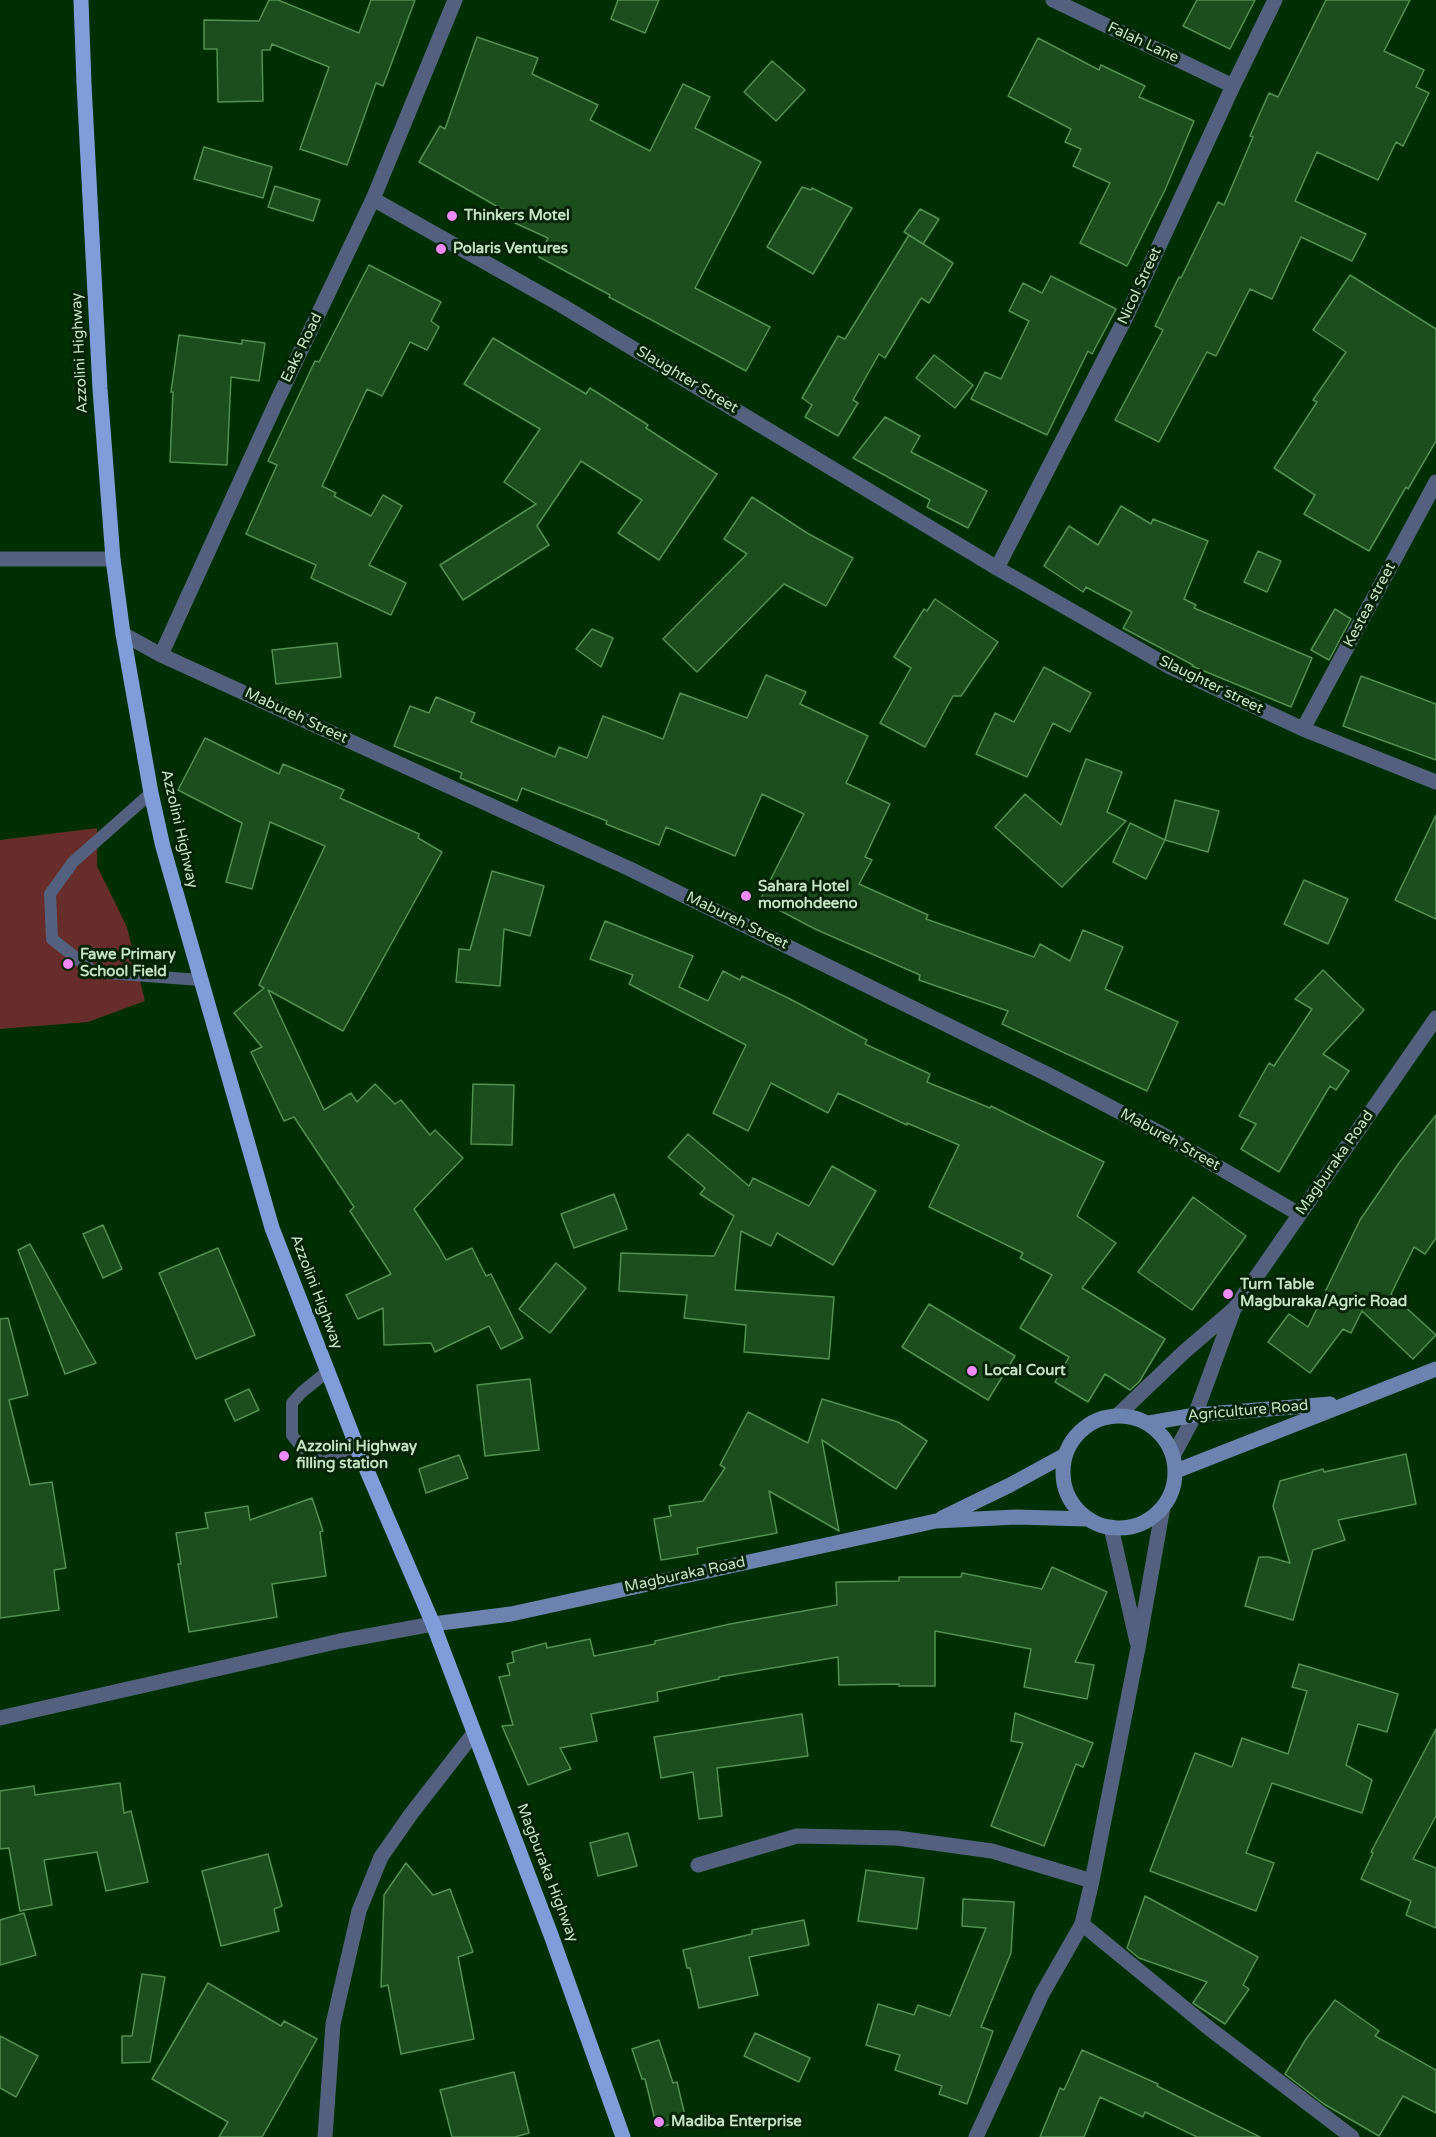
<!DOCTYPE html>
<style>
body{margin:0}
canvas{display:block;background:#002f03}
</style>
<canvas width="1436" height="2137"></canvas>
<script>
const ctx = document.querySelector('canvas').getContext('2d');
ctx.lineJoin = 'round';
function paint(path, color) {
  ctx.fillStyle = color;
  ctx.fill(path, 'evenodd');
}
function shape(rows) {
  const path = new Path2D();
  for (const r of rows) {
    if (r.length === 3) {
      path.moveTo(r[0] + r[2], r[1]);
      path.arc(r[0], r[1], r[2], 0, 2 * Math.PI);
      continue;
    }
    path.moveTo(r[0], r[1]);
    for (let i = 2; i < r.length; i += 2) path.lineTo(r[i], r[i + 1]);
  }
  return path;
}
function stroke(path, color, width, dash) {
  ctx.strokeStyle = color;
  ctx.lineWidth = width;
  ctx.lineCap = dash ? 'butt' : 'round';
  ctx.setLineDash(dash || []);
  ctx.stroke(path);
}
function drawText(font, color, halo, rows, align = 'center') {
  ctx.font = font + ' "Varela Round",sans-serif';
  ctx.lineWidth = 6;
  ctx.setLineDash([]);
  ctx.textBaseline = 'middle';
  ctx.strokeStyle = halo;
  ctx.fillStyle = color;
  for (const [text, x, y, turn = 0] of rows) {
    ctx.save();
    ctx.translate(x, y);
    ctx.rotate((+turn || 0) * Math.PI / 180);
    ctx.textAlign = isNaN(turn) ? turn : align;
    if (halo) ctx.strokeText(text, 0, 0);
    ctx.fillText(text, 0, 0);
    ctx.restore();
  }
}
paint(shape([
 [97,828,97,866,127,927,145,1001,88,1022,0,1029,0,840]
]), '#662d2b');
const building = shape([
 [269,0,278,0,359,33,371,0,415,0,383,86,376,83,347,165,300,149,329,67,272,44,270,50,262,50,263,101,218,102,217,49,204,49,204,20,259,21,269,0],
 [618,0,659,0,645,33,611,19,618,0],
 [1197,0,1255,0,1230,49,1183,26,1197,0],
 [1326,0,1410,0,1384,51,1424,70,1416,87,1429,93,1403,146,1396,142,1378,180,1317,152,1295,201,1366,234,1352,261,1301,237,1272,299,1250,289,1216,356,1207,352,1159,442,1115,420,1163,330,1155,326,1179,277,1181,278,1218,202,1224,205,1253,137,1250,136,1269,93,1278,97,1326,0],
 [477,37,538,58,532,74,598,105,590,120,650,151,683,84,710,97,695,128,761,162,695,288,770,327,746,371,609,297,610,295,539,257,548,238,504,218,507,212,419,162,440,126,445,129,477,37],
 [1038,38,1099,70,1101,65,1145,86,1139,97,1194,121,1165,190,1127,266,1080,243,1110,183,1073,166,1081,149,1065,142,1071,129,1008,96,1038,38],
 [772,61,805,90,776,121,744,92,772,61],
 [204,147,272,167,263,198,194,179,204,147],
 [275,186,320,200,313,221,268,207,275,186],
 [802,187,811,190,812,188,852,208,813,274,767,247,802,187],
 [920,209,939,219,923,244,904,232,920,209],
 [909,235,953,263,929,303,921,298,885,358,879,354,853,400,858,403,838,436,805,417,812,405,802,398,838,336,845,339,909,235],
 [369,265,441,302,431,321,439,327,427,350,410,342,382,396,367,389,322,486,336,493,334,496,371,516,383,495,402,506,369,565,406,583,391,615,311,578,316,565,246,534,277,465,268,461,315,361,319,362,369,265],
 [1350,275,1436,329,1436,441,1408,489,1406,487,1369,551,1304,514,1315,495,1274,468,1317,402,1313,400,1346,352,1313,330,1350,275],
 [1051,276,1116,309,1092,354,1088,351,1047,435,971,399,985,372,1001,379,1029,321,1009,311,1023,283,1042,293,1051,276],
 [179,335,242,344,242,340,265,343,259,381,231,377,227,465,170,462,173,392,171,392,179,335],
 [493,338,586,394,590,388,648,425,646,428,717,474,659,560,618,533,642,500,581,461,537,526,549,545,463,600,440,565,536,504,504,482,540,429,464,384,493,338],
 [934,355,973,385,955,408,916,378,934,355],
 [885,417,920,436,911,452,987,491,968,528,927,507,930,500,853,458,885,417],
 [752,497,807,533,853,558,826,606,784,584,697,672,663,639,747,554,724,539,752,497],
 [1121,506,1151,524,1153,519,1208,541,1184,599,1196,605,1194,608,1312,658,1291,707,1192,666,1193,665,1123,628,1132,612,1086,587,1083,592,1044,566,1069,526,1098,545,1121,506],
 [1258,551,1281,561,1267,592,1244,582,1258,551],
 [935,599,998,642,961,696,953,696,925,747,880,723,911,668,894,657,924,609,927,611,935,599],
 [1335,609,1351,619,1329,660,1311,650,1335,609],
 [592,629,613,638,601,667,576,649,592,629],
 [337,643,341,677,276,684,272,650,337,643],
 [1044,667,1091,693,1070,732,1053,723,1027,777,976,754,995,713,1014,722,1044,667],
 [766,675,806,692,800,704,868,736,846,783,890,804,865,857,872,860,859,884,928,915,926,919,1034,957,1040,944,1070,961,1083,930,1123,947,1105,989,1178,1022,1147,1091,1002,1024,1008,1011,919,980,920,975,815,929,760,900,804,814,762,794,735,856,666,827,659,845,606,824,607,821,522,788,517,801,460,778,462,773,394,746,410,706,429,713,436,697,475,713,471,722,555,757,559,747,587,758,603,716,663,739,680,693,747,718,766,675],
 [1361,676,1436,704,1436,760,1343,726,1361,676],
 [205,738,279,774,283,764,344,790,340,798,419,834,418,838,442,852,343,1031,268,990,324,1110,351,1093,357,1102,375,1084,395,1104,401,1100,430,1135,435,1130,463,1158,414,1209,439,1247,446,1260,472,1248,486,1276,491,1274,523,1338,501,1349,489,1326,435,1352,431,1343,384,1345,383,1308,358,1319,346,1295,391,1274,350,1211,354,1207,294,1117,284,1121,251,1052,262,1047,234,1013,264,988,259,985,325,846,270,822,252,889,226,882,242,823,178,790,205,738],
 [1086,759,1122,772,1107,812,1126,821,1062,887,995,827,1025,794,1061,825,1086,759],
 [1175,800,1219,811,1208,852,1165,840,1175,800],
 [1436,815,1436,919,1395,900,1436,815],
 [1130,823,1165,840,1146,879,1113,862,1130,823],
 [492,871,544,886,530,936,504,929,500,986,456,982,459,949,470,950,492,871],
 [1304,880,1348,899,1328,944,1284,924,1304,880],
 [605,921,693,956,679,987,708,1001,723,971,740,980,742,976,790,999,867,1040,865,1044,930,1074,927,1082,990,1108,991,1106,1104,1162,1077,1216,1116,1243,1082,1288,1165,1339,1139,1382,1130,1390,1105,1374,1088,1402,1055,1382,1069,1357,1020,1328,1052,1275,1020,1258,1023,1253,929,1207,959,1145,907,1123,907,1125,838,1093,828,1113,771,1083,748,1131,713,1113,746,1045,629,984,633,975,590,959,605,921],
 [1323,970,1364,1010,1323,1054,1349,1071,1336,1090,1330,1086,1279,1172,1241,1149,1256,1124,1239,1116,1269,1063,1274,1066,1312,1009,1295,999,1323,970],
 [473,1084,514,1085,512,1145,471,1144,473,1084],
 [1436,1115,1436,1238,1425,1254,1414,1247,1391,1294,1436,1335,1413,1359,1362,1311,1351,1333,1343,1329,1310,1373,1268,1342,1289,1314,1308,1327,1360,1220,1399,1163,1436,1115],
 [688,1134,749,1186,753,1178,809,1206,832,1166,876,1191,833,1265,777,1233,771,1246,741,1231,735,1290,834,1297,829,1359,744,1352,746,1325,684,1318,687,1295,619,1291,621,1253,714,1256,734,1216,700,1194,705,1188,668,1157,688,1134],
 [614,1194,627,1229,574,1248,561,1214,614,1194],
 [1193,1197,1246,1236,1192,1310,1138,1272,1193,1197],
 [103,1225,122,1269,103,1278,83,1234,103,1225],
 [30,1244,73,1322,96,1363,65,1374,18,1250,30,1244],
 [218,1248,255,1335,196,1359,159,1273,218,1248],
 [556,1263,586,1288,550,1333,519,1309,556,1263],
 [929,1304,1015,1356,988,1400,902,1347,929,1304],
 [8,1318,28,1395,9,1400,30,1485,52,1482,66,1568,54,1570,59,1610,0,1618,0,1319,8,1318],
 [530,1379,539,1450,485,1456,477,1385,530,1379],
 [249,1389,259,1410,235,1421,225,1400,249,1389],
 [822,1399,898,1422,927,1441,896,1489,822,1440,839,1531,769,1491,777,1533,697,1548,698,1554,661,1560,654,1519,671,1516,669,1506,703,1501,725,1468,720,1465,748,1412,808,1443,822,1399],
 [1406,1454,1416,1504,1338,1520,1345,1540,1313,1550,1293,1620,1245,1606,1259,1557,1269,1557,1290,1563,1273,1506,1280,1481,1323,1469,1324,1472,1406,1454],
 [459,1455,468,1478,426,1493,419,1469,459,1455],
 [312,1498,323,1531,320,1532,326,1576,272,1584,277,1617,189,1632,178,1564,181,1564,176,1533,208,1528,205,1513,248,1506,250,1520,312,1498],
 [1052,1567,1107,1592,1075,1662,1094,1665,1087,1699,1024,1687,1031,1649,935,1631,935,1686,899,1686,899,1684,839,1685,838,1657,719,1677,719,1679,657,1692,658,1701,591,1714,597,1741,560,1748,571,1769,528,1785,502,1726,513,1725,499,1677,510,1675,507,1664,514,1662,512,1652,546,1643,547,1648,590,1639,594,1656,655,1644,655,1641,730,1624,837,1605,836,1582,899,1581,899,1577,961,1577,962,1573,1042,1589,1052,1567],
 [1299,1664,1398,1694,1387,1732,1358,1724,1346,1765,1372,1780,1362,1813,1272,1783,1246,1853,1274,1863,1256,1911,1150,1871,1195,1753,1232,1767,1242,1738,1288,1754,1307,1691,1292,1687,1299,1664],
 [1015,1713,1093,1743,1083,1767,1076,1764,1044,1846,991,1826,1023,1743,1011,1741,1015,1713],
 [802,1714,808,1756,717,1768,722,1816,699,1819,693,1772,661,1778,654,1737,802,1714],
 [1436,1729,1436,1816,1413,1859,1436,1868,1436,1928,1406,1915,1411,1901,1361,1879,1373,1853,1371,1852,1436,1729],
 [120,1783,124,1813,131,1811,148,1882,106,1891,97,1852,44,1860,52,1905,20,1911,9,1848,0,1849,0,1791,34,1786,35,1795,120,1783],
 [628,1833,637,1866,598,1876,590,1843,628,1833],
 [268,1854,282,1906,274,1909,279,1931,221,1946,202,1871,268,1854],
 [406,1863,433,1895,450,1889,473,1952,458,1957,474,2039,401,2054,388,1985,381,1987,384,1895,406,1863],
 [866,1870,924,1878,917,1929,858,1921,866,1870],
 [1145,1896,1258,1957,1243,1985,1249,1989,1225,2024,1193,2003,1207,1982,1139,1958,1127,1948,1145,1896],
 [963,1899,1014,1902,1011,1953,981,2027,993,2031,967,2104,939,2094,942,2086,895,2070,900,2055,866,2045,878,2004,914,2015,918,2005,950,2016,986,1928,962,1926,963,1899],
 [24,1913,36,1955,0,1965,0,1920,24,1913],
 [804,1920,809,1945,749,1957,758,1995,699,2008,690,1968,687,1968,683,1950,752,1934,752,1930,804,1920],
 [142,1974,165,1977,150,2062,122,2063,122,2036,132,2036,142,1974],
 [208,1983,281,2026,284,2021,317,2039,262,2137,219,2137,228,2122,152,2079,208,1983],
 [1335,2000,1379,2031,1375,2036,1436,2070,1436,2113,1403,2096,1379,2136,1324,2104,1285,2074,1306,2039,1335,2000],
 [755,2033,810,2058,799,2082,744,2056,755,2033],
 [0,2036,38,2056,16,2097,0,2088,0,2036],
 [659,2040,673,2083,677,2082,686,2120,657,2128,645,2079,642,2079,632,2049,659,2040],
 [1082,2050,1158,2084,1157,2086,1260,2137,1197,2137,1145,2112,1143,2117,1100,2097,1084,2137,1040,2137,1060,2088,1064,2090,1082,2050],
 [514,2072,529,2133,515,2137,452,2137,440,2090,514,2072]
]);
paint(building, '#1c4e1d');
stroke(building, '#538f52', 1.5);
stroke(shape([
 [151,793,73,862,50,894,52,939,94,972,200,980],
 [328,1371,302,1392,292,1403,292,1435,306,1453,322,1462,359,1452]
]), '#53617e', 12);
stroke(shape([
 [1053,0,1233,86],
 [373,199,561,305,997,568,1170,667,1303,729,1436,782],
 [0,559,113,559],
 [997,568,1128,313,1233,86,1275,0],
 [123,634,161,655,630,869,1051,1076,1160,1133,1299,1214],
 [161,655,275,405,373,199,455,0],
 [1303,729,1436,482],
 [1111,1527,1137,1642],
 [0,1718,340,1641,433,1624],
 [698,1865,797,1836,897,1838,992,1851,1092,1881],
 [1082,1924,1210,2029,1352,2137],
 [325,2137,333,2024,359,1911,381,1857,411,1814,474,1733],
 [976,2137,1042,1994,1082,1924,1092,1881,1138,1648,1163,1507]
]), '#53617e', 15);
stroke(shape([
 [1118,1415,1184,1352,1234,1309],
 [1173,1456,1195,1415,1234,1309,1436,1018]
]), '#53617e', 15);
stroke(shape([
 [1119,1472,56],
 [1149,1423,1195,1415,1330,1404],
 [1176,1471,1436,1369],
 [942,1518,1010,1485,1065,1455],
 [433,1624,511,1614,936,1521,1016,1517,1087,1519]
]), '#6c83b0', 15);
stroke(shape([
 [81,0,84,84,100,389,113,559,123,634,151,793,163,847,272,1228,359,1452,433,1624,551,1935,623,2137]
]), '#7f9dd8', 15);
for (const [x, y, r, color] of [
 [452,216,6,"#ee8bf8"],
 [441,249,6,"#ee8bf8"],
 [746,896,6,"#ee8bf8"],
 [68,964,6,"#ee8bf8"],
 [1228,1294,6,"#ee8bf8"],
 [972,1371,6,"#ee8bf8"],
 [284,1456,6,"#ee8bf8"],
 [659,2122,6,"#ee8bf8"]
]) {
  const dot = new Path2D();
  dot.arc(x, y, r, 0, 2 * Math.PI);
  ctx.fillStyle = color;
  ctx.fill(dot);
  stroke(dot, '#042305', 2);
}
drawText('15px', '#c5e4c4', '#042305', [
 ["Falah Lane",1143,43,25],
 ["Nicol Street",1140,286,-65],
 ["Eaks Road",302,348,-64],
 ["Azzolini Highway",80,353,-93],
 ["Slaughter Street",687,380,31],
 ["Kestea street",1370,605,-62],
 ["Slaughter street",1211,685,26],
 ["Mabureh Street",296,716,25],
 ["Azzolini Highway",179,829,77],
 ["Mabureh Street",737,921,26],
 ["Mabureh Street",1170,1140,29],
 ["Magburaka Road",1335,1163,-55],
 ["Azzolini Highway",316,1292,69],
 ["Agriculture Road",1248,1411,-5],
 ["Magburaka Road",685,1575,-12],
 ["Magburaka Highway",547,1873,69]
]);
drawText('bold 15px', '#c5e4c4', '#042305', [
 ["Thinkers Motel",464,216],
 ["Polaris Ventures",453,249],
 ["Sahara Hotel",758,887],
 ["momohdeeno",758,904],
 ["Fawe Primary",80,955],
 ["School Field",80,972],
 ["Turn Table",1240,1285],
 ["Magburaka/Agric Road",1240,1302],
 ["Local Court",984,1371],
 ["Azzolini Highway",296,1447],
 ["filling station",296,1464],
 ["Madiba Enterprise",671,2122]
], 'left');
</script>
